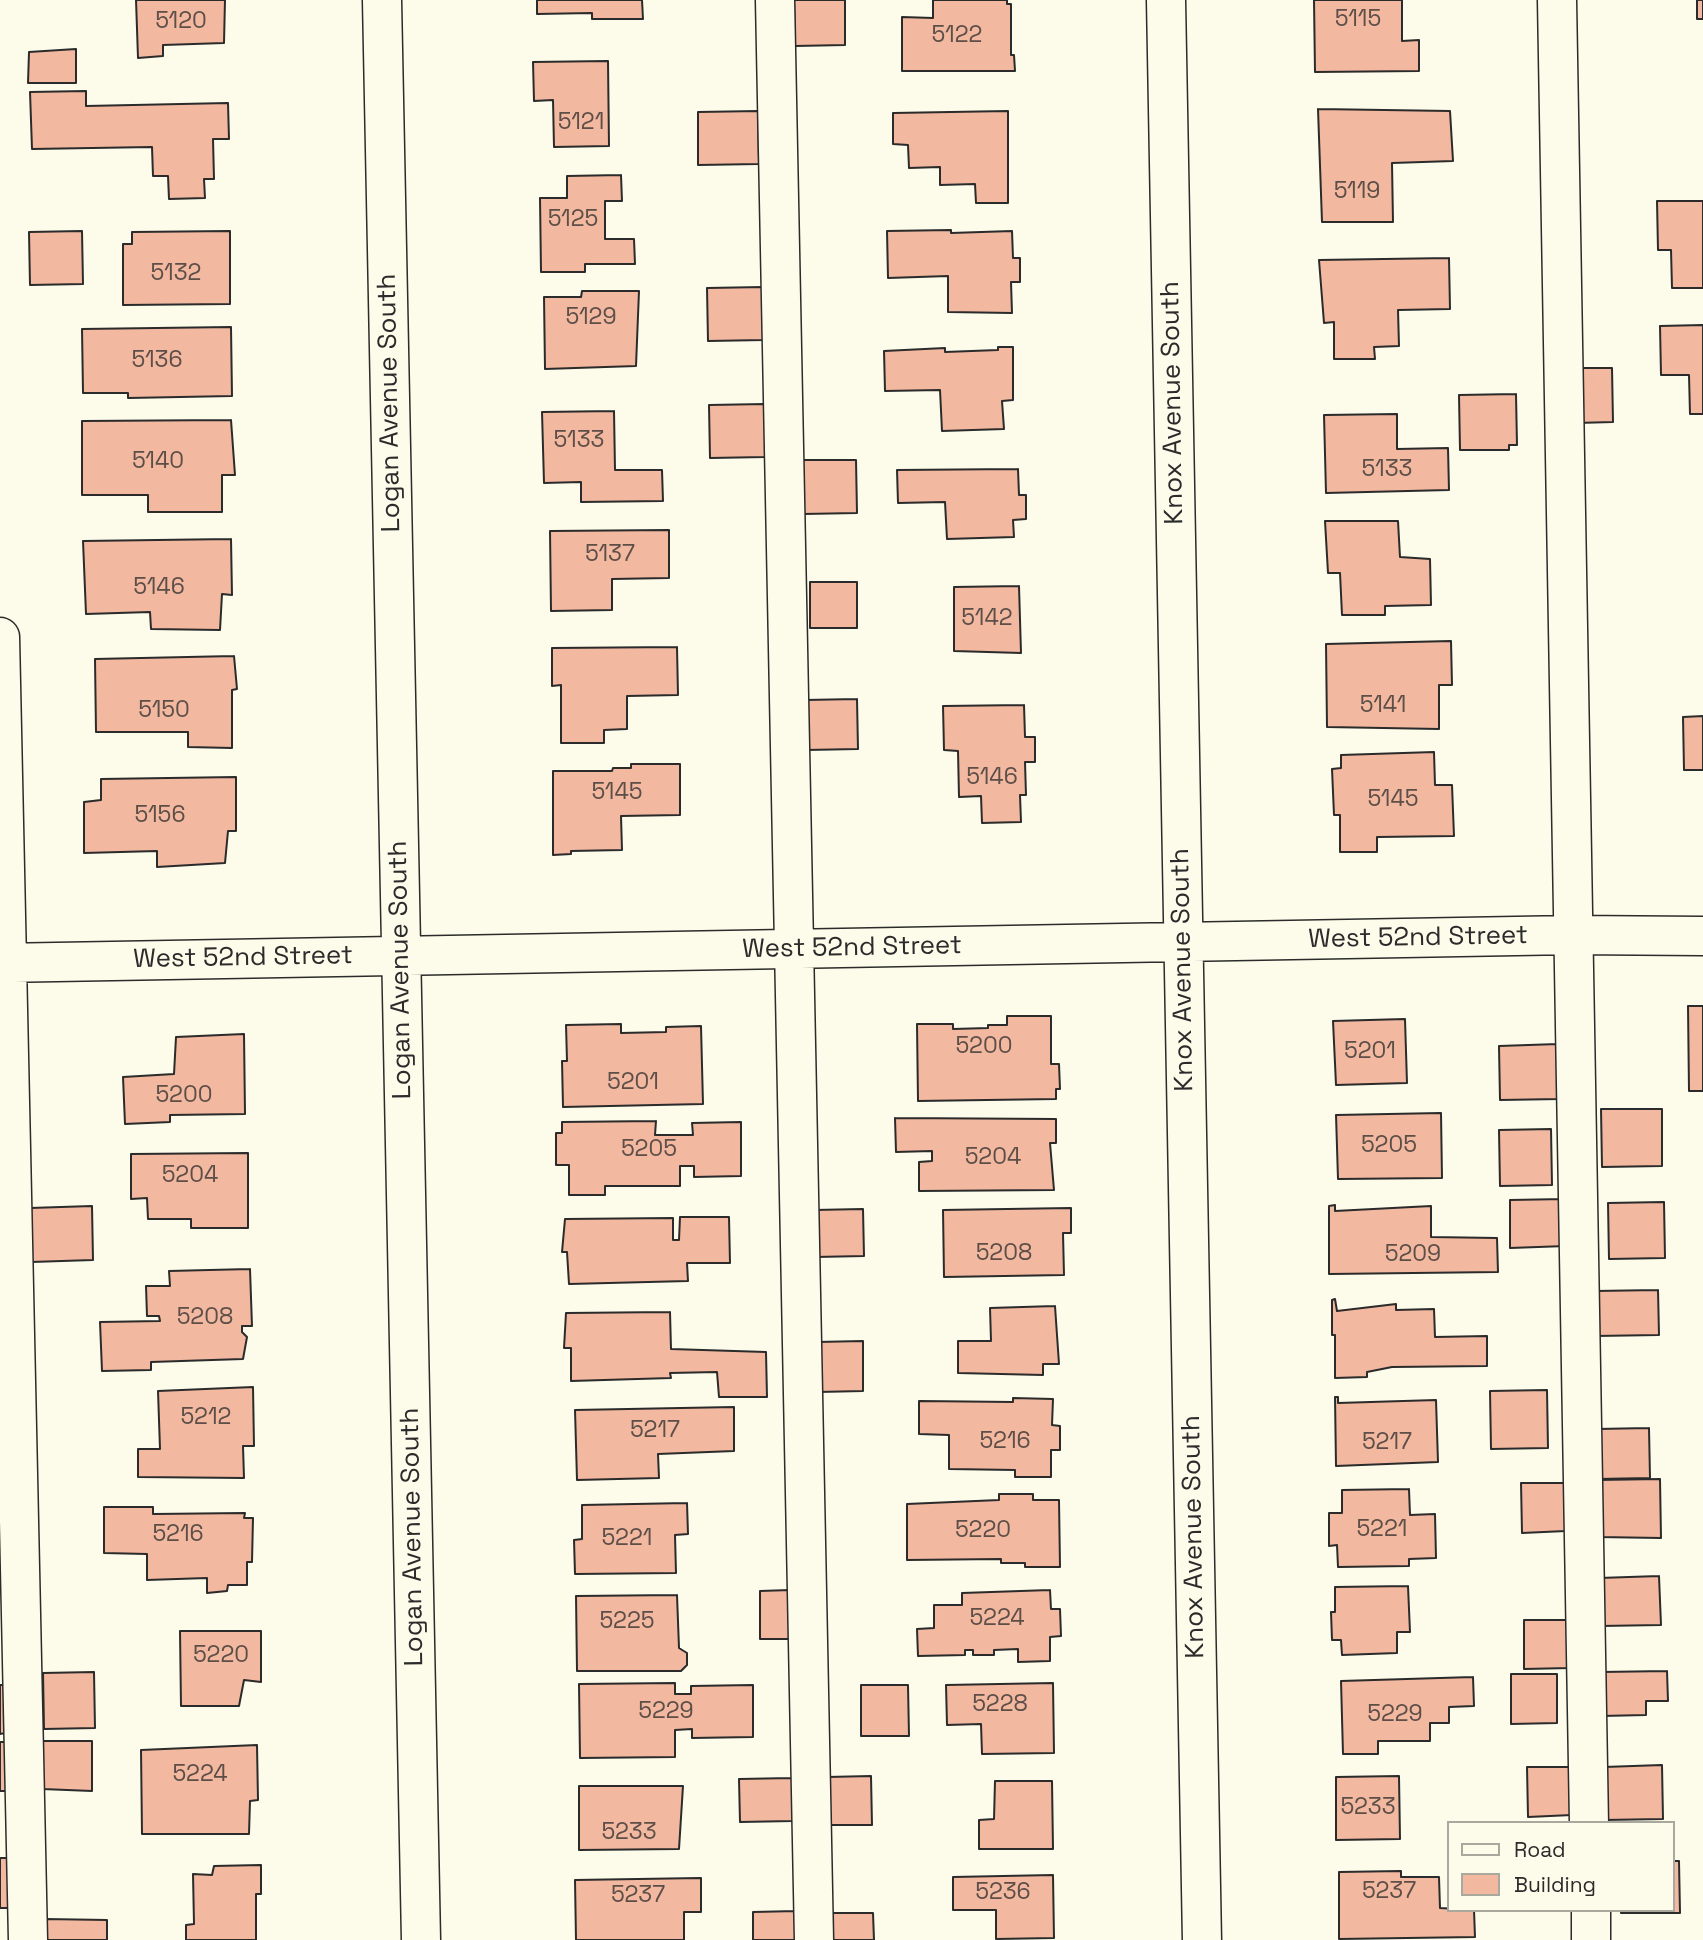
<!DOCTYPE html>
<style>
body{margin:0}
#map{position:relative;width:1703px;height:1940px;overflow:hidden;background:#fdfbea;font-family:"Space Grotesk",sans-serif}
canvas{display:block}
.legend{position:absolute;left:1447px;top:1821px;width:228px;height:91px;box-sizing:border-box;background:#fdfbea;border:2px solid #a9a89e;margin:0;padding:9px 12px;list-style:none;font-size:21px;color:#2b2b2b}
.legend li{display:flex;align-items:center;gap:14px;height:35px}
.legend b{width:35px;border:2px solid #a9a89e}
</style>
<div id="map">
<canvas width="1703" height="1940"></canvas>
<ul class="legend">
<li><b style="height:9px;background:#fdfbea"></b>Road</li>
<li><b style="height:19px;background:#f2b8a0"></b>Building</li>
</ul>
</div>
<script>
const ctx = document.querySelector('canvas').getContext('2d');
ctx.lineJoin = 'round';
function paint(path, color) {
  ctx.fillStyle = color;
  ctx.fill(path, 'evenodd');
}
function shape(rows) {
  const path = new Path2D();
  for (const r of rows) {
    path.moveTo(r[0], r[1]);
    for (let i = 2; i < r.length; i += 2) path.lineTo(r[i], r[i + 1]);
  }
  return path;
}
function stroke(path, color, width, dash) {
  ctx.strokeStyle = color;
  ctx.lineWidth = width;
  ctx.lineCap = dash ? 'butt' : 'round';
  ctx.setLineDash(dash || []);
  ctx.stroke(path);
}
function drawText(font, color, halo, rows, align = 'center') {
  ctx.font = font + ' "Space Grotesk",sans-serif';
  ctx.lineWidth = 5;
  ctx.setLineDash([]);
  ctx.textBaseline = 'middle';
  ctx.strokeStyle = halo;
  ctx.fillStyle = color;
  for (const [text, x, y, turn = 0] of rows) {
    ctx.save();
    ctx.translate(x, y);
    ctx.rotate((+turn || 0) * Math.PI / 180);
    ctx.textAlign = isNaN(turn) ? turn : align;
    if (halo) ctx.strokeText(text, 0, 0);
    ctx.fillText(text, 0, 0);
    ctx.restore();
  }
}
const building = shape([
 [136,0,225,0,224,43,163,45,163,56,138,58,136,0],
 [537,0,642,0,643,19,592,19,592,13,537,14,537,0],
 [794,0,845,0,845,45,795,46,794,0],
 [933,0,1007,0,1007,4,1011,4,1011,55,1014,55,1015,71,902,71,902,17,933,18,933,0],
 [1314,0,1402,0,1402,41,1419,40,1419,71,1315,72,1314,0],
 [1697,0,1703,0,1703,19,1697,19,1697,0],
 [76,49,76,83,28,83,29,52,76,49],
 [608,61,609,146,554,147,553,100,534,101,533,62,608,61],
 [86,91,86,106,228,103,229,139,213,139,214,179,204,179,205,198,169,199,168,176,153,176,152,147,32,149,30,92,86,91],
 [1318,109,1450,111,1453,161,1392,163,1393,222,1322,222,1318,109],
 [758,111,759,164,698,165,698,112,758,111],
 [1008,111,1008,203,976,203,975,184,940,185,940,167,909,168,908,145,893,144,893,113,1008,111],
 [621,175,622,201,605,201,605,239,634,239,635,264,585,264,585,272,541,272,540,198,567,198,567,176,621,175],
 [1657,201,1703,201,1703,288,1672,288,1671,250,1658,250,1657,201],
 [951,230,951,233,1012,231,1013,258,1020,258,1020,282,1011,282,1012,313,948,312,948,276,888,278,887,231,951,230],
 [82,231,83,284,30,285,29,232,82,231],
 [230,231,230,304,123,305,123,244,132,244,132,232,230,231],
 [1449,258,1450,309,1398,310,1399,346,1374,347,1375,359,1334,359,1334,322,1324,323,1319,260,1449,258],
 [763,287,764,340,708,341,707,288,763,287],
 [582,291,639,291,636,366,545,369,544,297,581,297,582,291],
 [1703,325,1703,414,1690,414,1689,375,1661,375,1660,326,1703,325],
 [231,327,232,396,128,398,128,393,83,393,82,329,231,327],
 [998,347,1013,347,1013,400,1002,401,1004,429,942,431,940,390,885,391,884,351,945,348,945,352,998,350,998,347],
 [1575,368,1612,368,1613,422,1576,423,1575,368],
 [1516,394,1517,445,1509,445,1509,450,1460,450,1459,395,1516,394],
 [765,404,765,457,710,458,709,405,765,404],
 [614,411,615,470,662,470,663,501,581,502,581,482,544,483,542,412,614,411],
 [1397,414,1397,449,1448,448,1449,490,1326,493,1324,415,1397,414],
 [231,420,235,475,222,475,222,512,148,512,148,495,82,495,82,421,231,420],
 [802,460,856,460,857,513,803,514,802,460],
 [1018,469,1019,495,1026,495,1026,519,1013,520,1014,537,947,539,945,502,898,503,897,470,1018,469],
 [1325,521,1398,521,1400,557,1430,559,1431,605,1385,606,1385,615,1342,615,1340,573,1328,573,1325,521],
 [669,530,669,578,612,579,612,610,551,611,550,531,669,530],
 [231,539,232,595,222,594,220,630,151,629,150,612,86,614,83,541,231,539],
 [810,582,857,582,857,628,810,628,810,582],
 [1019,586,1021,653,954,651,954,587,1019,586],
 [1451,641,1452,685,1439,685,1439,729,1327,727,1326,644,1451,641],
 [677,647,678,695,627,696,627,729,604,730,604,743,561,743,561,685,552,686,552,648,677,647],
 [234,656,237,689,232,690,232,748,188,747,188,732,96,732,95,659,234,656],
 [857,699,858,749,806,750,805,700,857,699],
 [1024,705,1025,737,1035,737,1035,762,1025,762,1026,795,1020,795,1021,822,982,823,981,796,959,797,958,751,944,750,943,706,1024,705],
 [1703,716,1703,770,1684,770,1683,717,1703,716],
 [1434,752,1435,785,1452,785,1454,836,1377,837,1377,852,1340,852,1340,815,1334,815,1332,769,1341,768,1341,755,1434,752],
 [631,764,680,764,680,815,621,816,622,850,571,851,571,854,553,855,553,771,612,771,613,768,631,768,631,764],
 [236,777,236,831,228,831,225,863,157,867,157,851,84,853,84,802,101,800,101,779,236,777],
 [1688,1006,1703,1006,1703,1091,1689,1091,1688,1006],
 [1007,1016,1051,1016,1051,1064,1059,1064,1060,1089,1056,1089,1056,1099,918,1101,917,1024,953,1024,953,1029,988,1028,988,1025,1007,1025,1007,1016],
 [1405,1019,1407,1083,1336,1085,1333,1021,1405,1019],
 [621,1024,621,1033,666,1032,666,1027,701,1026,703,1104,563,1107,562,1061,567,1061,566,1025,621,1024],
 [244,1034,245,1114,170,1115,170,1122,125,1124,123,1077,174,1074,176,1037,244,1034],
 [1558,1044,1560,1099,1500,1100,1499,1046,1558,1044],
 [1601,1109,1662,1109,1662,1166,1602,1167,1601,1109],
 [1441,1113,1442,1178,1338,1179,1336,1115,1441,1113],
 [895,1118,1056,1119,1056,1143,1050,1143,1054,1190,919,1191,919,1162,932,1161,932,1151,896,1152,895,1118],
 [656,1121,655,1135,693,1135,692,1123,741,1122,741,1176,694,1177,694,1166,680,1166,680,1186,605,1186,605,1195,569,1195,569,1165,556,1165,556,1133,562,1133,562,1122,656,1121],
 [1551,1129,1552,1185,1500,1186,1499,1130,1551,1129],
 [248,1153,248,1228,191,1228,191,1219,148,1219,147,1198,131,1199,131,1154,248,1153],
 [1564,1199,1566,1246,1510,1248,1510,1200,1564,1199],
 [1664,1202,1665,1258,1609,1259,1608,1203,1664,1202],
 [1335,1205,1335,1211,1431,1206,1431,1237,1497,1238,1498,1272,1329,1274,1329,1206,1335,1205],
 [92,1206,93,1260,31,1262,30,1208,92,1206],
 [1071,1208,1071,1233,1063,1233,1064,1275,944,1277,943,1210,1071,1208],
 [863,1209,864,1256,815,1257,814,1210,863,1209],
 [680,1217,729,1217,730,1263,687,1263,688,1281,569,1284,567,1252,562,1252,565,1219,673,1218,673,1240,679,1240,680,1217],
 [250,1269,252,1326,242,1326,242,1332,247,1337,243,1359,151,1362,151,1370,102,1371,100,1322,160,1321,159,1316,147,1316,146,1286,170,1286,169,1271,250,1269],
 [1658,1290,1659,1335,1595,1336,1595,1291,1658,1290],
 [1335,1299,1337,1311,1396,1304,1396,1310,1434,1309,1435,1337,1487,1336,1487,1366,1392,1367,1367,1372,1367,1377,1335,1378,1335,1335,1332,1335,1332,1300,1335,1299],
 [1055,1306,1059,1364,1043,1364,1043,1375,958,1373,958,1341,991,1341,990,1308,1055,1306],
 [670,1312,671,1349,766,1352,767,1397,719,1397,717,1372,670,1373,671,1378,571,1381,571,1348,564,1348,566,1313,670,1312],
 [863,1341,863,1391,818,1392,817,1342,863,1341],
 [253,1387,254,1446,243,1446,244,1478,138,1477,138,1449,160,1449,158,1391,253,1387],
 [1547,1390,1548,1448,1491,1449,1490,1391,1547,1390],
 [1335,1397,1338,1397,1338,1403,1436,1400,1438,1462,1336,1466,1335,1397],
 [1013,1398,1053,1399,1052,1425,1060,1426,1060,1450,1051,1450,1051,1477,1015,1477,1015,1470,949,1469,949,1435,919,1434,919,1401,1013,1402,1013,1398],
 [734,1407,734,1451,658,1454,659,1478,577,1480,575,1410,734,1407],
 [1649,1428,1650,1478,1598,1479,1597,1429,1649,1428],
 [1660,1479,1661,1538,1598,1537,1597,1480,1660,1479],
 [1521,1483,1565,1483,1566,1531,1522,1533,1521,1483],
 [1409,1489,1410,1515,1435,1514,1436,1558,1409,1559,1409,1566,1338,1567,1337,1545,1329,1546,1329,1513,1342,1513,1342,1490,1409,1489],
 [999,1494,1033,1494,1033,1500,1059,1500,1060,1567,1025,1567,1025,1563,1001,1563,1001,1559,907,1560,907,1504,999,1500,999,1494],
 [687,1503,688,1534,675,1535,676,1573,575,1574,574,1540,582,1539,582,1505,687,1503],
 [104,1507,153,1507,153,1514,245,1513,244,1518,253,1518,252,1562,247,1562,247,1585,228,1585,227,1591,207,1593,207,1578,147,1580,147,1554,104,1553,104,1507],
 [1659,1576,1661,1625,1600,1626,1599,1578,1659,1576],
 [1408,1586,1410,1632,1397,1632,1397,1653,1342,1655,1341,1640,1332,1640,1331,1612,1335,1612,1335,1587,1408,1586],
 [790,1590,790,1639,760,1639,760,1591,790,1590],
 [1050,1590,1051,1609,1060,1609,1061,1636,1050,1637,1050,1661,1018,1662,1018,1649,994,1650,994,1655,973,1655,973,1650,965,1650,965,1655,918,1656,917,1629,934,1628,934,1605,962,1605,962,1593,1050,1590],
 [677,1595,679,1648,687,1653,687,1665,681,1671,577,1671,576,1596,677,1595],
 [1524,1620,1569,1620,1570,1668,1524,1669,1524,1620],
 [180,1631,261,1631,261,1682,244,1680,239,1706,181,1706,180,1631],
 [1667,1671,1668,1701,1646,1701,1646,1715,1601,1716,1601,1672,1667,1671],
 [94,1672,95,1728,44,1729,43,1673,94,1672],
 [1511,1674,1557,1674,1557,1723,1511,1724,1511,1674],
 [1473,1677,1474,1706,1449,1707,1449,1723,1430,1723,1430,1741,1378,1741,1378,1754,1343,1754,1341,1681,1473,1677],
 [675,1683,675,1694,691,1694,691,1686,753,1685,753,1737,692,1738,692,1729,675,1730,675,1757,580,1758,579,1684,675,1683],
 [1053,1683,1054,1753,982,1754,981,1724,947,1725,946,1685,1053,1683],
 [0,1685,4,1685,5,1733,0,1734,0,1685],
 [861,1685,908,1685,909,1736,861,1736,861,1685],
 [43,1741,92,1741,92,1791,42,1789,43,1741],
 [0,1742,6,1742,7,1791,0,1791,0,1742],
 [257,1745,258,1800,250,1801,249,1834,142,1834,141,1750,257,1745],
 [1662,1765,1663,1819,1604,1820,1604,1767,1662,1765],
 [1527,1767,1571,1767,1572,1815,1528,1817,1527,1767],
 [871,1776,872,1825,827,1825,827,1777,871,1776],
 [1399,1776,1400,1839,1336,1840,1336,1777,1399,1776],
 [792,1778,793,1821,740,1822,739,1779,792,1778],
 [995,1781,1052,1781,1053,1849,979,1849,979,1820,994,1819,995,1781],
 [579,1786,683,1786,679,1849,579,1850,579,1786],
 [0,1858,9,1858,9,1908,0,1908,0,1858],
 [1673,1861,1679,1861,1680,1913,1621,1913,1621,1910,1673,1910,1673,1861],
 [261,1865,261,1894,256,1894,256,1940,186,1940,186,1925,194,1924,193,1874,212,1875,214,1866,261,1865],
 [1401,1871,1401,1877,1439,1877,1440,1908,1474,1910,1475,1937,1339,1939,1339,1872,1401,1871],
 [1053,1875,1054,1938,996,1939,996,1910,953,1910,953,1877,1053,1875],
 [701,1878,701,1912,684,1912,684,1940,576,1940,575,1880,701,1878],
 [796,1911,797,1940,753,1940,753,1912,796,1911],
 [829,1913,873,1913,874,1940,829,1940,829,1913],
 [45,1919,107,1920,107,1940,45,1940,45,1919]
]);
paint(building, '#f2b8a0');
stroke(building, '#2b2b2b', 2);
const minor = shape([
 [382,0,421,1940],
 [775,0,814,1940],
 [1166,0,1202,1940],
 [1557,0,1589,1823],
 [0,637,28,1940],
 [0,963,1572,935,1703,936],
 [1591,1910,1591,1940]
]);
stroke(minor, '#2b2b2b', 41);
stroke(minor, '#fdfbea', 38);
drawText('23px', '#5d4e48', null, [
 ["5115",1358,20],
 ["5120",181,22],
 ["5122",957,36],
 ["5121",581,123],
 ["5119",1357,192],
 ["5125",573,220],
 ["5132",176,274],
 ["5129",591,318],
 ["5136",157,361],
 ["5133",579,441],
 ["5140",158,462],
 ["5133",1387,470],
 ["5137",610,555],
 ["5146",159,588],
 ["5142",987,619],
 ["5141",1383,706],
 ["5150",164,711],
 ["5146",992,778],
 ["5145",617,793],
 ["5145",1393,800],
 ["5156",160,816],
 ["5200",984,1047],
 ["5201",1370,1052],
 ["5201",633,1083],
 ["5200",184,1096],
 ["5205",1389,1146],
 ["5205",649,1150],
 ["5204",993,1158],
 ["5204",190,1176],
 ["5208",1004,1254],
 ["5209",1413,1255],
 ["5208",205,1318],
 ["5212",206,1418],
 ["5217",655,1431],
 ["5216",1005,1442],
 ["5217",1387,1443],
 ["5221",1382,1530],
 ["5220",983,1531],
 ["5216",178,1535],
 ["5221",627,1539],
 ["5224",997,1619],
 ["5225",627,1622],
 ["5220",221,1656],
 ["5228",1000,1705],
 ["5229",666,1712],
 ["5229",1395,1715],
 ["5224",200,1775],
 ["5233",1368,1808],
 ["5233",629,1833],
 ["5237",1389,1892],
 ["5236",1003,1893],
 ["5237",638,1896]
]);
drawText('26px', '#2b2b2b', '#fdfbea', [
 ["Logan Avenue South",390,403,-91],
 ["Knox Avenue South",1173,403,-91],
 ["West 52nd Street",1418,938,-1],
 ["West 52nd Street",852,948,-1],
 ["West 52nd Street",243,958,-1],
 ["Logan Avenue South",401,970,-91],
 ["Knox Avenue South",1183,970,-91],
 ["Logan Avenue South",413,1537,-91],
 ["Knox Avenue South",1194,1537,-91]
]);
</script>
